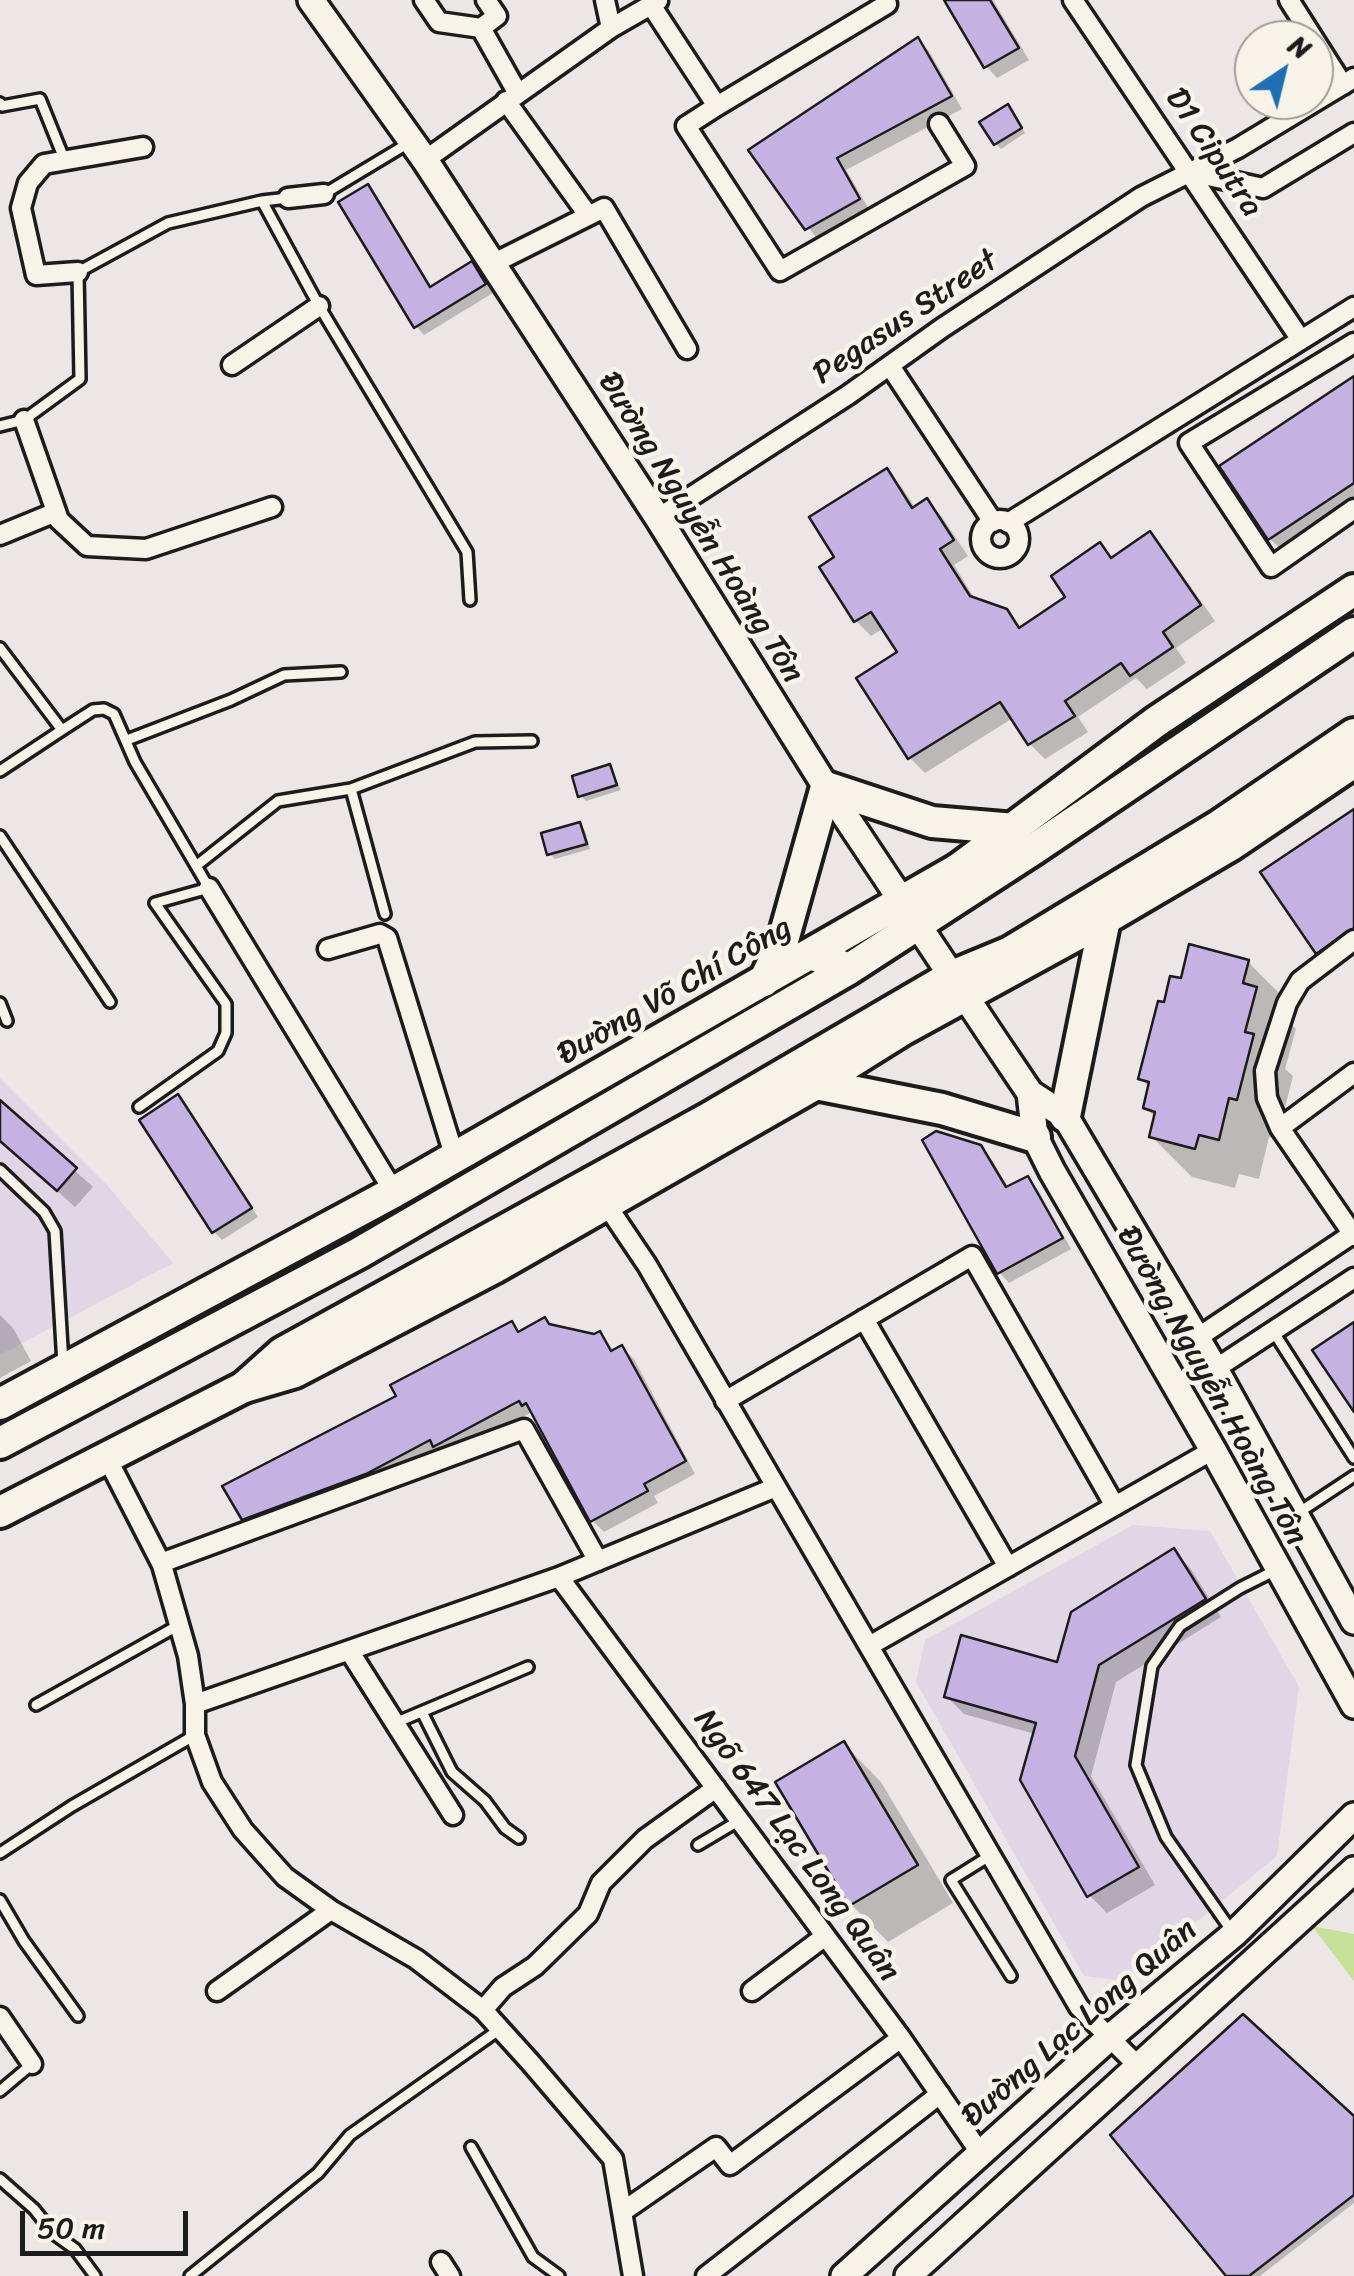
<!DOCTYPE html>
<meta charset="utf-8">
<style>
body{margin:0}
#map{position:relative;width:1354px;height:2276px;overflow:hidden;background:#ede6e7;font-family:Sriracha,sans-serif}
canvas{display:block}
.north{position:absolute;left:1234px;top:20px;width:100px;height:100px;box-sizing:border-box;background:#f7f3e8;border:2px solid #9f9d96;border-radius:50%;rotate:35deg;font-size:28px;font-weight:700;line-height:40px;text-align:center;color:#1c1c1c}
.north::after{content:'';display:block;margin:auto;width:35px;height:45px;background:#1f6fb2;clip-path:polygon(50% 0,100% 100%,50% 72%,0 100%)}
.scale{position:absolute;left:20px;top:2211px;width:168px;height:45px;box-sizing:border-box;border:5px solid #1c1c1c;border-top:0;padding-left:12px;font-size:30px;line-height:35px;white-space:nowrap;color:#1c1c1c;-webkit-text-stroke:8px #f7f3e8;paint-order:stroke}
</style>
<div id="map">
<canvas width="1354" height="2276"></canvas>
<div class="north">N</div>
<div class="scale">50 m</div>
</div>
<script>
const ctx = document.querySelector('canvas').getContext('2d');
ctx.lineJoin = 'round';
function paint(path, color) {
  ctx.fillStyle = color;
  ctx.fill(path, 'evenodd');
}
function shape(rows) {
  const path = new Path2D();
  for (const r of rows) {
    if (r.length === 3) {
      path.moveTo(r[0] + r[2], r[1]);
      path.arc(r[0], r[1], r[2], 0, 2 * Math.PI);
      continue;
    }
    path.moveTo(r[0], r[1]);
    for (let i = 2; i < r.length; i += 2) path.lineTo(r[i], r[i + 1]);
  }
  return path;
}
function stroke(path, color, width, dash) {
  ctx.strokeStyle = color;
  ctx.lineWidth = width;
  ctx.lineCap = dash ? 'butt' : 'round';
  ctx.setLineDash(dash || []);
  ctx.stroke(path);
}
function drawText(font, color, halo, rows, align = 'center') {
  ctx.font = font + ' Sriracha,sans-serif';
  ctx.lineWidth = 9;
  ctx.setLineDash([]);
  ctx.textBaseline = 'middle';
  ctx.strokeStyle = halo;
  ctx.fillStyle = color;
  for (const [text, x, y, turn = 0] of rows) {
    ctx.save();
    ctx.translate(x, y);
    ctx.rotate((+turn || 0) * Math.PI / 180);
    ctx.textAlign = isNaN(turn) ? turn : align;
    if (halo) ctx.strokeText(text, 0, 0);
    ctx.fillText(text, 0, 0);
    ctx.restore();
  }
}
paint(shape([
 [0,1078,107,1185,173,1263,0,1355],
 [1133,1525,1210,1531,1299,1687,1277,1856,1125,1981,1084,1976,916,1682,925,1640]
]), '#e1d6e6');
paint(shape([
 [1312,1926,1354,1934,1354,1981]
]), '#c6e198');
paint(shape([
 [947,0,993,0,1029,60,997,78,986,66],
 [918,40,929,51,962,109,846,170,870,211,818,240,751,151],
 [1012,112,1025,133,1001,149,996,144],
 [367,187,376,195,432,288,471,265,493,293,424,335,416,326],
 [1354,379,1354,512,1288,556,1270,539,1223,467],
 [886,471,901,486,916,509,927,502,942,517,968,556,954,565,976,601,1006,612,1023,629,1068,598,1100,545,1114,559,1150,534,1165,550,1215,621,1176,648,1186,663,1147,689,1136,678,1078,717,1088,732,1045,759,1030,744,1013,718,925,773,910,758,860,678,901,652,884,628,871,636,856,621,822,568,838,558],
 [610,767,621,790,586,801,581,796],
 [1354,812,1354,947,1329,963,1317,952],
 [580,825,585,830,590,849,555,859,550,854],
 [1248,962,1288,1002,1284,1018,1296,1029,1285,1069,1293,1076,1277,1139,1269,1137,1259,1179,1239,1174,1235,1188,1192,1177,1151,1136,1156,1118,1145,1108,1150,1088,1141,1079,1166,1005,1182,982],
 [178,1098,258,1217,222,1240,214,1232],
 [0,1103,93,1187,75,1207,0,1140],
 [980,1148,991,1159,1009,1188,1027,1179,1038,1190,1071,1249,1009,1283,999,1272],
 [0,1315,13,1328,31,1361,0,1378],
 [511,1324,521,1333,551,1327,595,1337,600,1334,615,1352,622,1348,634,1359,695,1474,654,1496,658,1503,604,1532,592,1520,532,1412,447,1457,256,1530,244,1518,400,1397],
 [1174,1551,1191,1569,1221,1617,1116,1682,1091,1776,1155,1885,1107,1913,1089,1895,1035,1734,964,1714,946,1696,1058,1666],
 [844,1744,881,1782,953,1903,888,1942,851,1904],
 [1354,2119,1354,2203,1260,2276,1229,2276]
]), '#0003');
const building = shape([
 [944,0,990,0,1019,48,984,68,944,0],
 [918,37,952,96,837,158,860,199,805,230,748,150,918,37],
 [1008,104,1022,128,994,145,979,122,1008,104],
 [368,184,430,287,472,261,486,284,414,328,338,202,368,184],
 [1354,376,1354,483,1268,540,1219,466,1354,376],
 [887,468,912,508,927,498,954,540,940,549,970,596,1007,609,1019,628,1065,597,1051,576,1100,542,1111,558,1150,531,1201,605,1163,632,1173,647,1130,676,1121,663,1065,701,1075,716,1028,745,1000,702,908,759,856,678,897,652,871,612,854,622,819,567,834,557,809,517,887,468],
 [610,764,617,785,578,797,572,776,610,764],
 [1354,809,1354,928,1316,954,1260,872,1354,809],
 [580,822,587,844,547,855,541,833,580,822],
 [1189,944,1249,960,1243,983,1257,987,1245,1032,1254,1034,1237,1100,1229,1098,1219,1140,1199,1135,1195,1149,1149,1137,1155,1112,1143,1108,1149,1082,1138,1079,1158,1001,1164,1002,1170,976,1181,978,1189,944],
 [178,1094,252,1208,212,1233,139,1120,178,1094],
 [0,1100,77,1168,57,1191,0,1141,0,1100],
 [936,1131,981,1145,1006,1187,1028,1176,1063,1238,997,1274,922,1140,936,1131],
 [545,1317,549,1324,594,1334,600,1331,611,1351,622,1345,686,1461,644,1484,648,1491,590,1522,526,1403,522,1406,519,1401,433,1447,430,1440,366,1474,242,1520,222,1486,396,1396,390,1385,512,1321,518,1332,545,1317],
 [1354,1322,1354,1412,1312,1350,1354,1322],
 [1174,1548,1206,1599,1099,1665,1075,1756,1139,1867,1087,1897,1020,1780,1036,1723,944,1697,961,1635,1057,1662,1071,1612,1174,1548],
 [844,1741,918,1865,849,1906,775,1782,844,1741],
 [1243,2014,1354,2116,1354,2195,1249,2276,1226,2276,1110,2135,1243,2014]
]);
paint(building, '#c5b2e3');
stroke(building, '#1c1c1c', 2.5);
const service = shape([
 [0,103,2,106,40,99,65,161],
 [324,194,407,144],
 [262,201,319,306,467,552,470,600],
 [0,426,24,420,80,379,78,272,168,223,262,201,288,198],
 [0,648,62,730,93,710,104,709,114,714,135,762,209,888,155,903,226,1004,226,1033,218,1051,139,1107],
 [127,740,231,700,284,675,341,672],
 [0,771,62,730],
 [351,789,385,914],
 [0,836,110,1002],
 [196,866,278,801,351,789,475,742,532,741],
 [0,1003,7,1021],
 [0,1170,44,1212,55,1231,63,1364],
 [1273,1331,1354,1458],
 [1298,1513,1354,1476],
 [36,1705,179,1625],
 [422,1712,452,1772,485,1801,505,1828,519,1838],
 [395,1723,528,1667],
 [698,1845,740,1820],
 [0,1853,72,1806,195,1735],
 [991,1855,951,1880,1011,1976],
 [0,1900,24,1941,78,2016],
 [1231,1930,1166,1837,1136,1765,1152,1666,1180,1626,1240,1588,1274,1571],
 [0,2091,32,2064],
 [471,2147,533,2257,559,2276],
 [0,2179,34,2209,54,2234,75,2249,95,2276],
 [190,2276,318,2173,350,2135,500,2029]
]);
const minor = shape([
 [424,0,439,22,481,28],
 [486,0,497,16,481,28,517,92],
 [1073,0,1301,340],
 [1289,0,1343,85],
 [651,5,717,106,887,4,885,0],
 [611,28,658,1],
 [506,101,588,215],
 [717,106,686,126,780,271,965,166,939,124],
 [425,160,611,28,605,0],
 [1190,172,1263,188,1354,133],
 [288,198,324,194],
 [492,264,604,208,687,349],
 [78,272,36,275,21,208,28,183,44,164,143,147],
 [1354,343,1189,443,1271,567,1354,509],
 [232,365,319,306],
 [890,366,993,522],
 [24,420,59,520,87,546,146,549,272,507],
 [658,518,848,395,942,328,1141,197,1238,148,1354,78],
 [1000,539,19],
 [1008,523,1354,307],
 [0,535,56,512],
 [209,888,394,1192],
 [1354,940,1300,981,1287,1003,1265,1071,1267,1098,1280,1128,1354,1236],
 [328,949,380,934,387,938,455,1158],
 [1280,1128,1354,1073],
 [606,1204,647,1265,1079,2007,1139,2067],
 [864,1319,1008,1567],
 [1197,1338,1354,1233],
 [1215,1369,1354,1278],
 [725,1401,972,1256,1115,1506],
 [106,1456,162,1565,188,1656,195,1704,195,1735,212,1782,243,1830,285,1877,331,1910,416,1959,483,2010,530,2062,613,2159,633,2276],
 [161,1563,524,1429,598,1561],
 [559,1577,901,2038,981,2154],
 [869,1646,1213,1450],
 [350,1652,453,1815],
 [195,1704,559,1577,776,1487],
 [217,1991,331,1910],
 [752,1991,824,1937],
 [483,2010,503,1987,535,1966,588,1914,601,1883,645,1839,716,1788],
 [0,2017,32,2064],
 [622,2212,716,2147,730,2165,901,2038],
 [441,2262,450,2276],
 [706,2276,940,2094]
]);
const secondary = shape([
 [311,0,425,160,658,518,826,787,993,1038,1030,1093,1065,1116,1215,1369,1354,1621],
 [1030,1093,1035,1137,1052,1171,1213,1450,1354,1705],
 [844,2276,1109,2038,1234,1934,1354,1816],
 [908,2276,1354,1870]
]);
const primary = shape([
 [764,981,782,944,826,787,932,822,1015,829],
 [816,1084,942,1109,1035,1137],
 [1065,1116,1105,919],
 [244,1387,295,1372,494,1268,816,1084,904,1029,1105,919,1231,845,1354,762],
 [0,1404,394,1192,958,869,1157,721,1354,590]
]);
const trunk = shape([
 [929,911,958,869],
 [811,954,849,969],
 [0,1443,359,1253,849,969,1034,849,1354,633],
 [0,1512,244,1387,282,1353,707,1119,952,976,1010,952,1220,825,1354,734]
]);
stroke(service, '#1c1c1c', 16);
stroke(minor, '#1c1c1c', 25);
stroke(secondary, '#1c1c1c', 32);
stroke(primary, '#1c1c1c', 38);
stroke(trunk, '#1c1c1c', 38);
stroke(service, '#f7f3e8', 9);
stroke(minor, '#f7f3e8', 18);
stroke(secondary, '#f7f3e8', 25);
stroke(primary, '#f7f3e8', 30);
stroke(trunk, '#f7f3e8', 30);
drawText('32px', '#1c1c1c', '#f7f3e8', [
 ["D1 Ciputra",1213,153,56],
 ["Pegasus Street",906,318,-34],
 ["Đường Nguyễn Hoàng Tôn",700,528,58],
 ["Đường Võ Chí Công",675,992,-30],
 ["Đường Nguyễn Hoàng Tôn",1211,1386,61],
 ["Ngõ 647 Lạc Long Quân",796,1846,54],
 ["Đường Lạc Long Quân",1080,2024,-41]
]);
</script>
